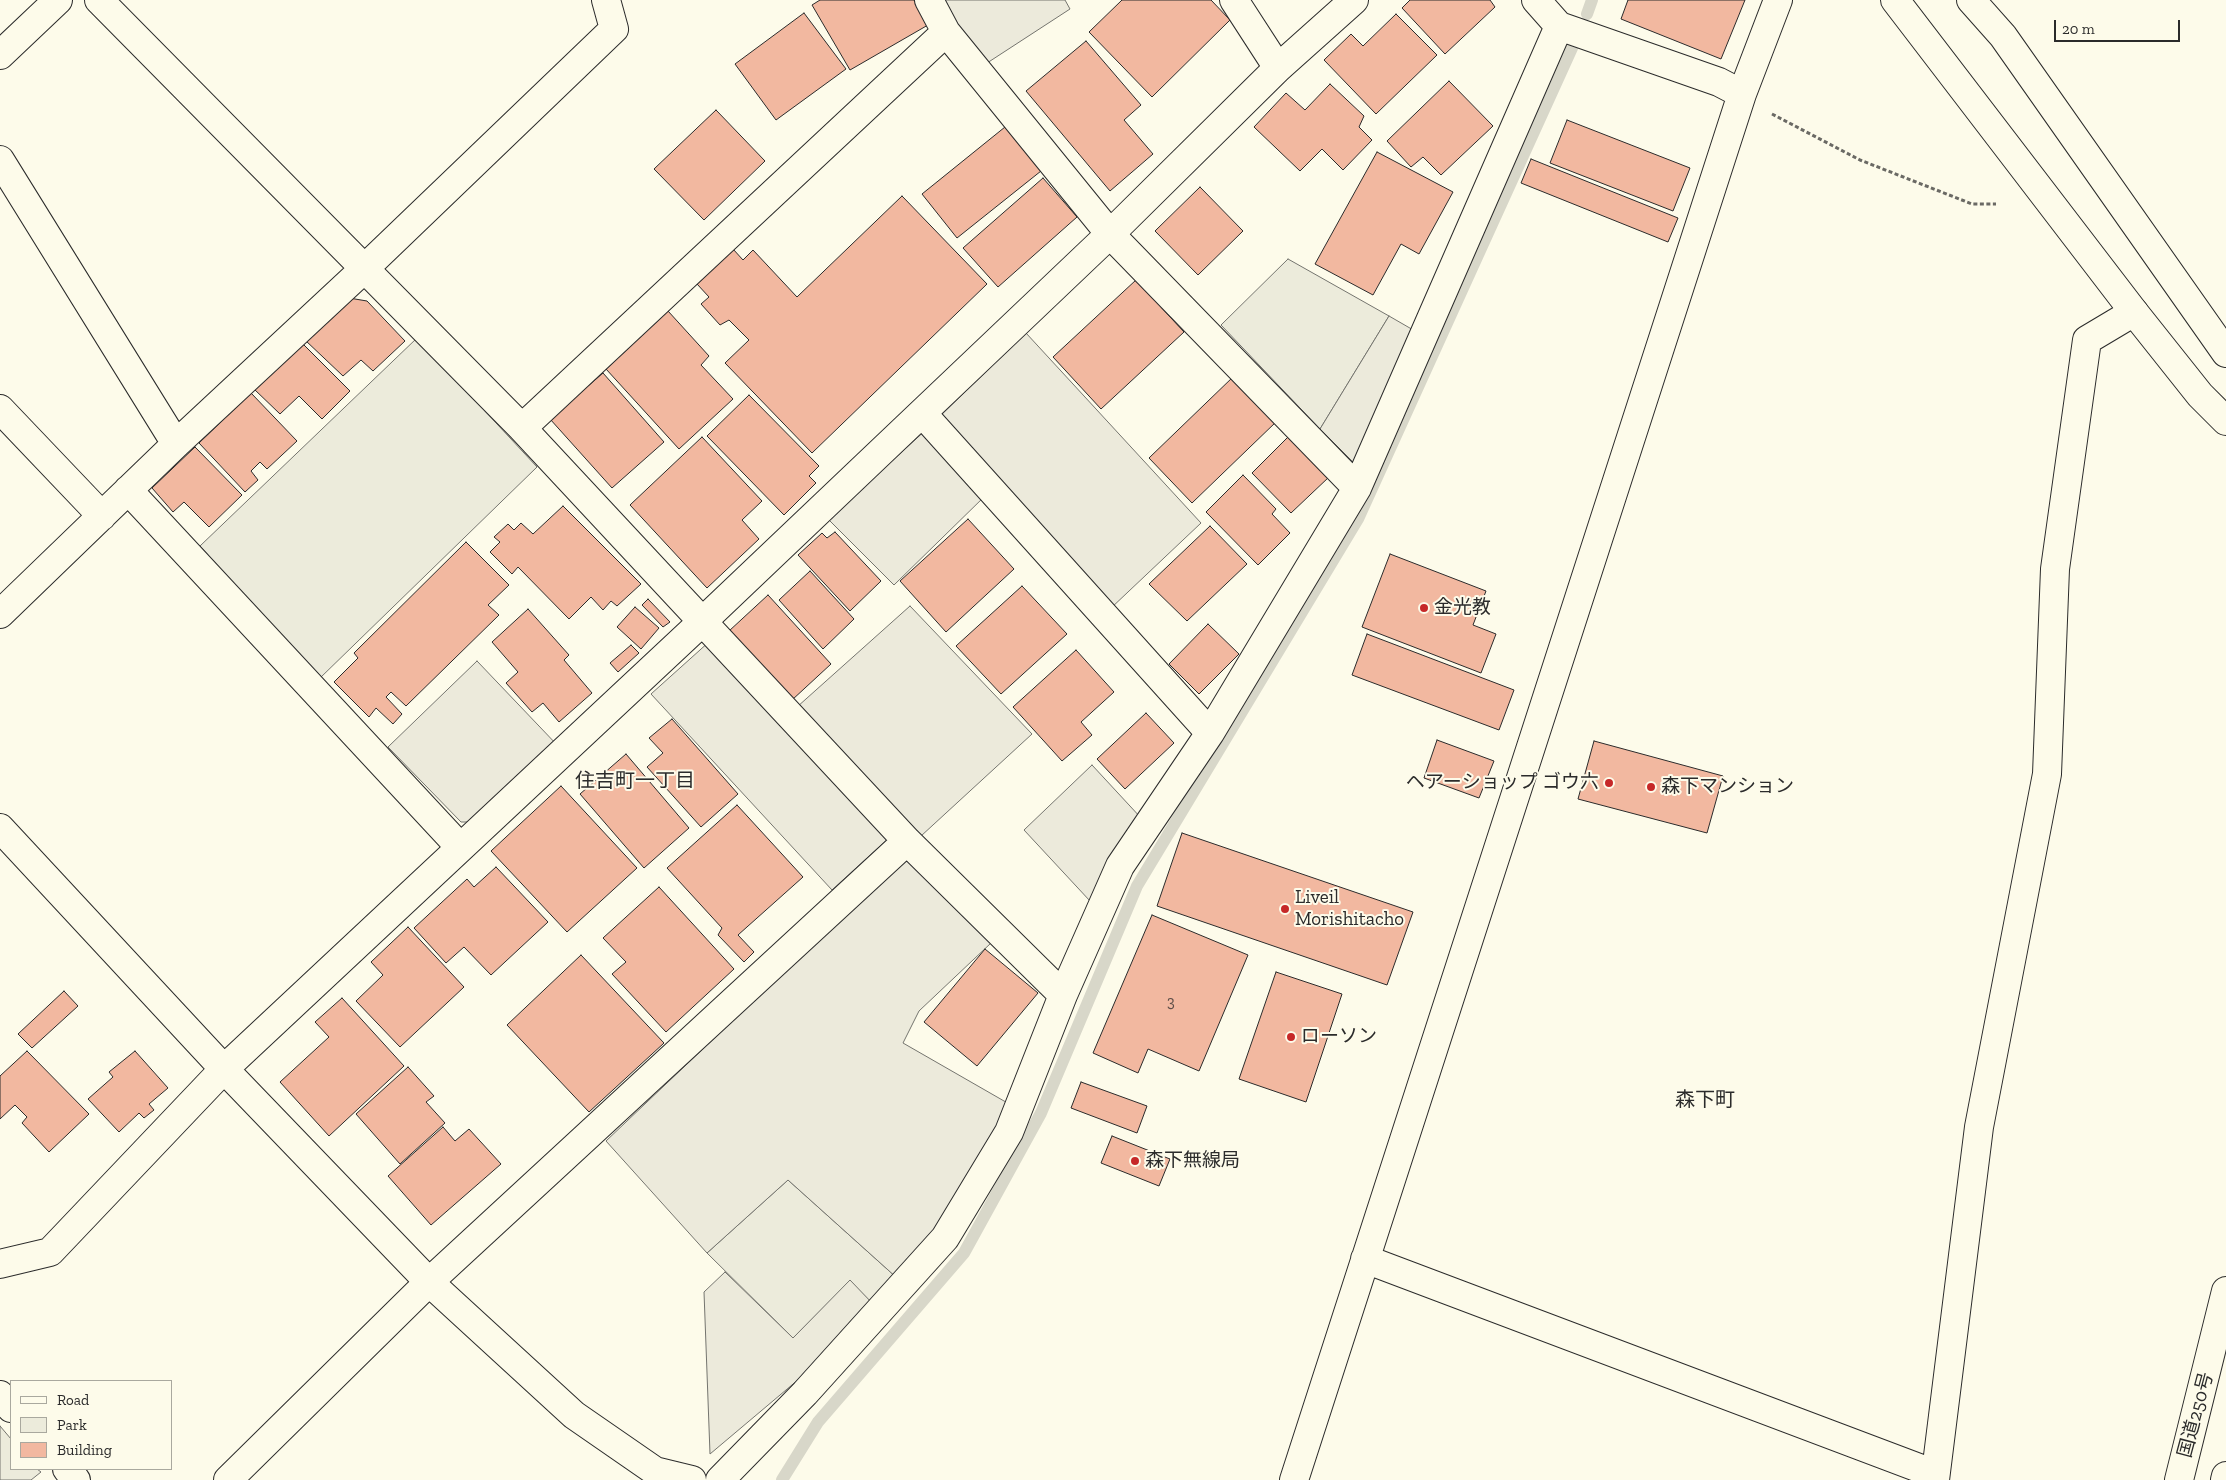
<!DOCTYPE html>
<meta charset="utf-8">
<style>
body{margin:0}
#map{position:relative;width:2226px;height:1480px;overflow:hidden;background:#fdfbea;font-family:"Zilla Slab",serif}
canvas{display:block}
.legend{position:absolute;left:10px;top:1380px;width:162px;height:90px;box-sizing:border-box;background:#fdfbea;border:1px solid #a9a89e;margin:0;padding:6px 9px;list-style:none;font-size:15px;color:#2b2b2b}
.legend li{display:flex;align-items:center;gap:10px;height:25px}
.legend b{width:25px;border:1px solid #a9a89e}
.scale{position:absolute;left:2054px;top:20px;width:126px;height:22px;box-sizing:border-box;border:2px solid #2b2b2b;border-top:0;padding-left:6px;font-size:15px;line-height:18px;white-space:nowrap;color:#2b2b2b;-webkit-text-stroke:4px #fdfbea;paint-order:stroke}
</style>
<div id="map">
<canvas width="2226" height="1480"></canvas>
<ul class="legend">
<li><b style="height:6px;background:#fdfbea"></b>Road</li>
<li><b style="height:14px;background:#ecebdb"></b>Park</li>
<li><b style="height:14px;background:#f2b8a0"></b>Building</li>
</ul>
<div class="scale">20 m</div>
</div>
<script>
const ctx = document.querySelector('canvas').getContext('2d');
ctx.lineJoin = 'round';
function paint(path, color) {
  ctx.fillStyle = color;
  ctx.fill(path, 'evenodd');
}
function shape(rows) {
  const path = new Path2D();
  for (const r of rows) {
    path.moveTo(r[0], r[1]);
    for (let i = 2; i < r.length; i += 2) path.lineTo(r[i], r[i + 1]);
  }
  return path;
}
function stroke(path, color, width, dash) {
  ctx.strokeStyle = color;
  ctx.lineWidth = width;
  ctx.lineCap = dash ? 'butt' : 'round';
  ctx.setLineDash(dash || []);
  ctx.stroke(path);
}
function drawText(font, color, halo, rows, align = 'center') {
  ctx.font = font + ' "Zilla Slab","Noto Sans JP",serif';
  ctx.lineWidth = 4;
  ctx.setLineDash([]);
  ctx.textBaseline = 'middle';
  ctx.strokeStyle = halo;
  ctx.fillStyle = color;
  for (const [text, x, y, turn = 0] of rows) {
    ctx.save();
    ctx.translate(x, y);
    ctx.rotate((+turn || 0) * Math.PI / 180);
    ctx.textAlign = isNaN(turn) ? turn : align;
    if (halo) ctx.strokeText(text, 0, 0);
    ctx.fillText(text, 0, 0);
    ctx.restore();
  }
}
const green = shape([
 [1288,259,1389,316,1320,429,1221,325,1288,259],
 [417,338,537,467,319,679,200,546,417,338],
 [788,1180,897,1278,875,1306,850,1281,793,1338,707,1253,788,1180],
 [0,1426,11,1439,11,1469,37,1469,41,1472,31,1480,0,1480,0,1426]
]);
paint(green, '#ecebdb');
stroke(green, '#74746e', 1);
const parking = shape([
 [939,0,1065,0,1070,9,984,65,939,0],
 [1389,316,1415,331,1353,462,1320,429,1389,316],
 [1026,333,1201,523,1110,609,936,420,1026,333],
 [928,428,986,495,894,585,828,519,928,428],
 [910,606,1032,734,921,836,797,707,910,606],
 [710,641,890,837,832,890,651,694,710,641],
 [477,661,559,747,479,822,461,822,388,747,477,661],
 [1092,765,1142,819,1090,901,1024,830,1092,765],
 [908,854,991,943,919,1011,903,1043,1011,1105,950,1218,897,1278,788,1180,707,1253,606,1141,908,854],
 [725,1272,793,1338,850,1280,875,1306,818,1363,710,1454,704,1292,725,1272]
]);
paint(parking, '#eceadb');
stroke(parking, '#74746e', 1);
stroke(shape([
 [1587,14,1592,0],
 [782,1480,818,1422,964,1253,1041,1113,1137,886,1358,519,1572,48]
]), '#d8d7c9', 12);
const building = shape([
 [820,0,914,0,928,25,850,70,812,5,820,0],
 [1122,0,1211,0,1230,20,1152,97,1089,32,1122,0],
 [1410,0,1490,0,1495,7,1445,54,1402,8,1410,0],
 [1628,0,1745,0,1721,59,1621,19,1628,0],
 [804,13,846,69,776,120,735,64,804,13],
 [1396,14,1437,55,1376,114,1324,60,1351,34,1363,46,1396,14],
 [1086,41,1141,105,1124,120,1153,154,1110,191,1026,91,1086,41],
 [1449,81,1493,126,1441,175,1423,157,1411,167,1387,141,1449,81],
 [1330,84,1364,116,1359,127,1372,140,1343,170,1322,149,1300,171,1254,127,1286,93,1305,110,1330,84],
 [716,110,765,161,704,220,654,169,716,110],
 [1567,120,1690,168,1673,211,1550,163,1567,120],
 [1005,127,1041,171,957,238,922,194,1005,127],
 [1377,152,1453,192,1419,254,1401,244,1373,295,1315,264,1377,152],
 [1531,159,1678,218,1668,242,1521,183,1531,159],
 [1043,178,1077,217,998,287,963,248,1043,178],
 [1200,187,1243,231,1198,275,1155,231,1200,187],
 [902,196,987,284,812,453,725,363,749,340,729,320,720,325,701,304,709,297,697,284,733,249,743,260,753,250,797,297,902,196],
 [1136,280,1184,332,1101,409,1053,357,1136,280],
 [349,298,367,301,405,341,373,371,361,360,343,376,305,340,349,298],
 [668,311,709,356,701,365,733,399,679,449,606,369,668,311],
 [302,343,350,391,322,419,299,396,280,414,254,389,302,343],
 [603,373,664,442,612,488,550,419,603,373],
 [1234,376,1277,421,1192,503,1149,458,1234,376],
 [251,393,297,441,267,469,260,462,251,471,258,480,245,492,199,443,251,393],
 [749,395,819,466,809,476,816,483,784,515,707,436,749,395],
 [1289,436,1329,477,1291,513,1252,473,1289,436],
 [702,437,762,501,742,520,759,539,707,588,630,505,702,437],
 [195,447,242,495,209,527,184,502,173,512,152,488,195,447],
 [1243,475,1276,509,1272,514,1290,533,1258,565,1206,512,1243,475],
 [563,506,641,584,617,606,611,601,603,610,591,597,569,619,518,567,512,574,490,552,500,542,494,537,508,524,514,530,521,523,533,534,563,506],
 [968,519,1014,569,946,632,900,581,968,519],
 [1210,526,1247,564,1187,621,1149,584,1210,526],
 [835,532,881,581,850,611,798,555,822,533,827,538,835,532],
 [466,542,509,585,488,605,499,615,406,706,391,692,386,697,402,714,393,724,376,708,369,717,334,682,358,658,354,653,466,542],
 [1390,554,1486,591,1473,625,1496,634,1481,673,1362,627,1390,554],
 [810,571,854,619,823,649,779,600,810,571],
 [1022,586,1067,634,1001,694,956,646,1022,586],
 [768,595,831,664,792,700,729,631,768,595],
 [648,599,670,622,663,627,642,605,648,599],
 [635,607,659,628,641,649,617,627,635,607],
 [528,609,569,655,564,660,592,693,559,722,543,703,532,712,506,683,518,672,492,642,528,609],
 [1208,624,1239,654,1199,694,1169,664,1208,624],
 [1367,634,1514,690,1499,730,1352,675,1367,634],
 [631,645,639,653,618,672,610,663,631,645],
 [1076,650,1114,692,1081,722,1092,735,1062,761,1013,707,1076,650],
 [1146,713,1174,743,1125,789,1097,759,1146,713],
 [672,719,738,794,701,827,647,767,663,753,649,738,672,719],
 [1437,740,1494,761,1479,798,1424,778,1437,740],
 [1594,741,1723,776,1707,833,1578,799,1594,741],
 [626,754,689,828,644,868,580,794,626,754],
 [561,786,637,868,567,932,491,851,561,786],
 [737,805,803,877,738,935,754,952,744,962,718,935,722,928,667,868,737,805],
 [1182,833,1413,912,1387,985,1157,906,1182,833],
 [496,867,548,922,491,975,464,947,446,963,414,928,467,879,474,887,496,867],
 [659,887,734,969,666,1032,612,974,626,962,603,938,659,887],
 [1152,915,1248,955,1199,1071,1148,1049,1138,1073,1093,1053,1152,915],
 [408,927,464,987,400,1047,356,1001,383,975,371,962,408,927],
 [985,949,1038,993,977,1066,924,1022,985,949],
 [581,955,664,1043,589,1112,507,1025,581,955],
 [1276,972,1342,994,1306,1102,1239,1079,1276,972],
 [64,991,78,1006,32,1048,18,1034,64,991],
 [342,998,404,1066,329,1136,280,1082,329,1037,315,1022,342,998],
 [27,1051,89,1114,49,1152,22,1123,27,1117,15,1105,0,1119,0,1076,27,1051],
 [135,1051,168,1088,149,1104,154,1110,144,1118,139,1113,119,1132,88,1099,113,1077,109,1072,135,1051],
 [408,1067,434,1096,426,1102,445,1123,400,1164,356,1114,408,1067],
 [1081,1082,1147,1106,1137,1133,1071,1108,1081,1082],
 [443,1127,455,1141,469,1129,501,1164,431,1225,388,1176,443,1127],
 [1112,1136,1170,1159,1159,1186,1101,1163,1112,1136]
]);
paint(building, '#f2b8a0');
stroke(building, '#2b2b2b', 1);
const minor = shape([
 [99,0,522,428,907,841,1063,995],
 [929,0,946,32,1110,234,1357,488],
 [1234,0,1278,68],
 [1536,0,1559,26,1719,82,1742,94],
 [0,55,58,0],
 [0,160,176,444],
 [0,409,102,516],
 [922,413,1210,733],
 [522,428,946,32],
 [128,490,460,847],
 [0,614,176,444,364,269,614,29,606,0],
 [0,828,224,1069,429,1282,574,1415,655,1471,692,1480],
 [1365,1259,1935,1474],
 [0,1264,50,1252,224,1069,703,621,1110,234,1278,68,1354,0],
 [0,1395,11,1408],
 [67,1469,76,1480],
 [228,1480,429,1282,907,841],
 [720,1480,805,1393,945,1238,1009,1132,1063,995,1120,866,1210,733,1357,488,1559,26],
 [1294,1480,1742,94,1778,0],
 [1935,1480,1979,1127,2047,774,2055,569,2087,340,2134,312]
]);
const tertiary = shape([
 [1895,0,2134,312,2200,395,2226,421],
 [1971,0,2003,36,2226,353]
]);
const trunk = shape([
 [2179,1480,2226,1291],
 [2225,1480,2226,1476]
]);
stroke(minor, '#2b2b2b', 30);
stroke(tertiary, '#2b2b2b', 30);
stroke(trunk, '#2b2b2b', 30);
stroke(shape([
 [1772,114,1860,160,1972,204,1996,204]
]), '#6a6964', 3, [4, 2.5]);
stroke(minor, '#fdfbea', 28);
stroke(tertiary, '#fdfbea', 28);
stroke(trunk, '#fdfbea', 28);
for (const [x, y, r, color] of [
 [1424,608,5,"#c62828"],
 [1609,783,5,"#c62828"],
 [1651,787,5,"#c62828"],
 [1285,909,5,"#c62828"],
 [1291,1037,5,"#c62828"],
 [1135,1161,5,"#c62828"]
]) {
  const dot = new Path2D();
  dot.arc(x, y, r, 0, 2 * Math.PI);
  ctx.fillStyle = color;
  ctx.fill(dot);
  stroke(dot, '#fdfbea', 2);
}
drawText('16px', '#5d4e48', null, [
 ["3",1171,1002]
]);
drawText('19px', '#2b2b2b', '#fdfbea', [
 ["金光教",1434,608],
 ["ヘアーショップ ゴウ六",1599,783,"right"],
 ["森下マンション",1661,787],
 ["Liveil",1295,898],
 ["Morishitacho",1295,920],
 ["ローソン",1301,1037],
 ["森下無線局",1145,1161]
], 'left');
drawText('19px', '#2b2b2b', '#fdfbea', [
 ["国道250号",2196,1415,-75]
]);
drawText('20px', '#2b2b2b', '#fdfbea', [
 ["住吉町一丁目",635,781],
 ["森下町",1705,1100]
]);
</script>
